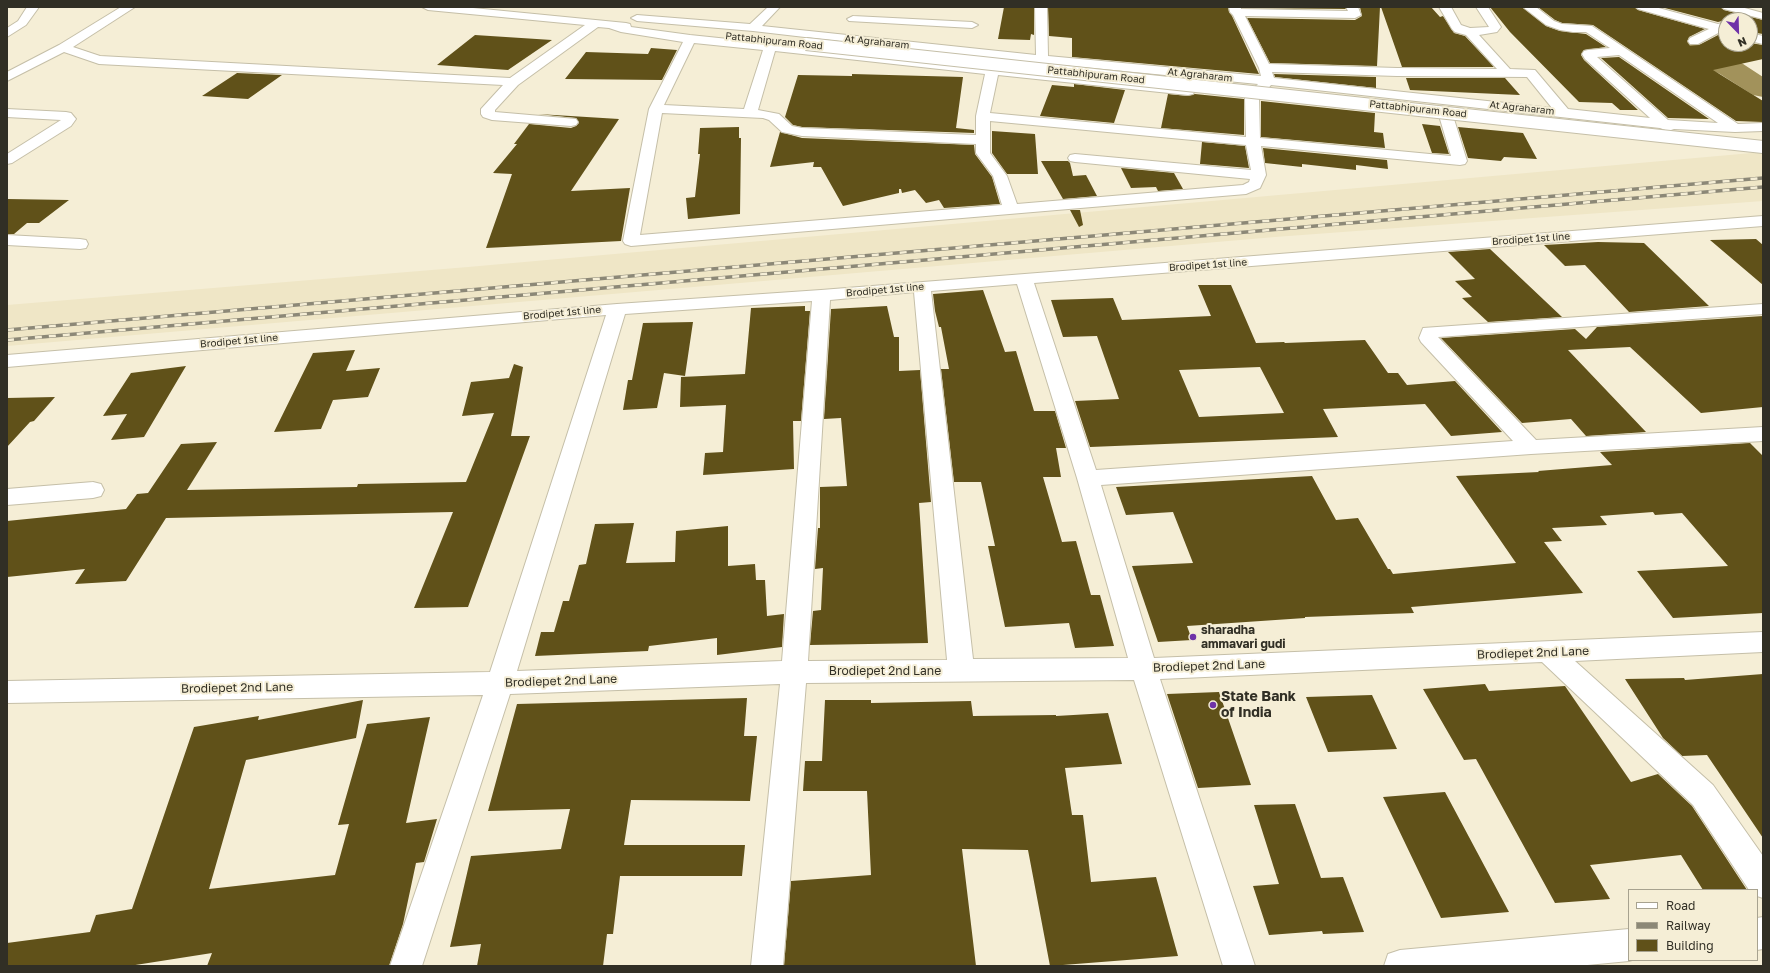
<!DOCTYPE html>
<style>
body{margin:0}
#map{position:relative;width:1770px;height:973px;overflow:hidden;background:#f5eed6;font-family:"Golos Text",sans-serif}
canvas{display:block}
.frame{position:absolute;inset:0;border:8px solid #312f25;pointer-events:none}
.legend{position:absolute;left:1628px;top:889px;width:130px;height:72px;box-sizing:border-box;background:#f5eed6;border:1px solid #a7a28f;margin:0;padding:5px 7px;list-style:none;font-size:12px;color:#312f25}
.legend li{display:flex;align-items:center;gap:8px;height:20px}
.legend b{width:20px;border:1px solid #a7a28f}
.north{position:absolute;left:1718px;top:12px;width:40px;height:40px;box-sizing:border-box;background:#f5eed6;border:1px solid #a7a28f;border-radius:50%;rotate:157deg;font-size:11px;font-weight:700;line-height:16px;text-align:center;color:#312f25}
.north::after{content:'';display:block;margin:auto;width:14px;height:18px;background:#6f32a8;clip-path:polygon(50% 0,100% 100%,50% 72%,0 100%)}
</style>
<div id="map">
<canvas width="1770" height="973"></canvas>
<div class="frame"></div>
<ul class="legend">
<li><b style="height:5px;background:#fff"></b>Road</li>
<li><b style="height:5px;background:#8c8877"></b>Railway</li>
<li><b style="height:11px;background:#605119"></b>Building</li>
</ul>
<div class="north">N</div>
</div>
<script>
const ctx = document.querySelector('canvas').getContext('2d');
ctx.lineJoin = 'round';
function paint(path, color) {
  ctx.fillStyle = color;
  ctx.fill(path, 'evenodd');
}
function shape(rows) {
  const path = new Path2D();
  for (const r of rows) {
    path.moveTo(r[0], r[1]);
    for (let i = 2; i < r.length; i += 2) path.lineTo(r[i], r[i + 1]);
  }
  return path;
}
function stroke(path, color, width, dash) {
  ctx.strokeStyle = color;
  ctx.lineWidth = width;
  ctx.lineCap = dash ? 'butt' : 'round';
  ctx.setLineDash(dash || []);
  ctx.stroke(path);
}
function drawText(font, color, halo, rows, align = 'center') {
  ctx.font = font + ' "Golos Text",sans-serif';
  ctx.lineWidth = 4;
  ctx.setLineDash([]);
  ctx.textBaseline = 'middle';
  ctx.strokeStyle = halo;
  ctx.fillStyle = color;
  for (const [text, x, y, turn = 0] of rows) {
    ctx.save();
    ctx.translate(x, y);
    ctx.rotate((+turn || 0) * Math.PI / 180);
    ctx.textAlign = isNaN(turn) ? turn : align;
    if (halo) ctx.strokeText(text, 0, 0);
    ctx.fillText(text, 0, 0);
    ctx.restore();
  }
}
paint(shape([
 [1763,152,1763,201,1275,237,7,346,7,305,468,267]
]), '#efe6c6');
paint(shape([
 [1575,7,1609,7,1652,24,1740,62,1763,77,1763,97,1753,95,1720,74,1634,34,1578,12,1575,7]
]), '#a2925b');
paint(shape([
 [1004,7,1034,7,1034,35,1031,34,1030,40,998,39],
 [1048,7,1228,7,1229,12,1232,16,1259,74,1072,57,1072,38,1049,36],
 [1242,7,1345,7,1346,9,1242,8],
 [1360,7,1380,7,1377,66,1270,63,1247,18,1355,20,1362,16],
 [1381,7,1431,7,1440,17,1443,16,1454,33,1465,36,1494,67,1402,67],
 [1490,7,1522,7,1546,26,1560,31,1586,34,1606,47,1584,50,1581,55,1584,60,1638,110,1620,110,1612,103,1579,102,1510,32],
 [1538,7,1634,7,1638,10,1705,29,1689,37,1687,42,1690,46,1699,45,1720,34,1726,34,1726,44,1750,44,1750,43,1763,45,1763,59,1713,70,1763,101,1763,122,1736,121,1593,25,1562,23,1555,20],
 [1661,7,1720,7,1724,10,1763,20,1763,34,1750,32,1750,20,1726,20,1718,22],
 [475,35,552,40,508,70,437,65],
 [651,48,677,50,662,80,565,79,586,52,648,54],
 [1619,57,1709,119,1668,118,1601,58],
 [237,73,282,75,248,99,202,96],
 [852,74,963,77,956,128,974,130,974,133,802,127,793,125,785,117,798,75,852,76],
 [1274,74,1376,77,1376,88,1275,77],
 [1406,78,1505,78,1520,95,1410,90],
 [1074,84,1125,90,1114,123,1040,116,1052,85,1074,87],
 [1168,94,1188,96,1195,94,1244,99,1244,135,1161,128],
 [1261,101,1375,113,1374,132,1383,133,1385,148,1261,137],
 [538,114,619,119,571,191,630,188,621,241,486,248,512,174,493,173,517,144,514,144,529,124,571,128,576,126,579,123,576,118],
 [1422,124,1440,126,1449,154,1432,153],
 [739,127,739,138,741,138,740,214,688,219,686,198,695,197,700,154,698,154,700,128],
 [1458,127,1523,133,1537,159,1504,157,1501,161,1468,158],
 [992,131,1035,134,1038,174,1007,174,992,153],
 [780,132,802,138,974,145,975,154,992,177,1000,204,944,208,939,200,926,203,915,190,902,193,901,189,899,189,899,193,843,206,821,167,813,167,814,162,770,167],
 [1202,142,1245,146,1249,168,1200,164],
 [1263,148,1387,160,1388,169,1356,165,1356,170,1302,164,1302,167,1265,163],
 [1041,161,1068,161,1070,163,1073,176,1086,175,1097,196,1063,199],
 [1121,168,1174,173,1183,189,1158,191,1156,187,1131,188],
 [7,199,69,200,39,223,27,223,14,234,7,234],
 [1070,210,1080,210,1083,225,1079,227],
 [1756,239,1763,245,1763,285,1710,240],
 [1598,242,1644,243,1709,306,1629,312,1585,265,1565,266,1544,245],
 [1490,249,1562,317,1488,322,1462,298,1472,297,1455,281,1475,279,1448,252],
 [1198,285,1231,285,1256,343,1284,342,1285,343,1365,340,1388,373,1398,373,1407,385,1455,381,1502,432,1451,436,1425,404,1323,409,1338,437,1090,447,1075,401,1119,399,1097,336,1063,337,1051,300,1113,298,1122,320,1211,316],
 [1260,367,1284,413,1199,417,1179,370],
 [983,290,1005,352,1016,351,1034,411,1055,411,1066,448,1056,448,1061,477,1043,477,1062,542,1076,541,1091,595,1100,595,1114,646,1075,648,1069,623,1005,627,988,546,995,546,981,482,954,482,941,369,949,369,941,327,939,327,935,311,933,294],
 [805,306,805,311,810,311,801,421,793,421,794,469,703,475,705,453,723,452,726,405,680,407,681,377,745,374,751,308],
 [887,306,894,337,899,337,899,371,920,370,931,502,919,503,928,643,810,645,813,611,821,610,823,568,815,569,818,528,820,528,820,487,847,486,841,418,824,419,831,309],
 [1763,316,1763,407,1701,413,1630,347,1568,350,1646,432,1586,436,1571,419,1522,423,1441,338,1575,329,1586,339,1597,327],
 [693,322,685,376,664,373,657,408,623,410,628,380,632,380,643,323],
 [355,350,346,371,380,368,368,397,333,400,321,429,274,432,313,353],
 [514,364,523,367,511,436,530,436,468,607,414,608,453,512,166,518,126,581,75,584,85,569,7,577,7,521,126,509,137,494,148,493,181,444,217,442,187,490,357,487,358,484,466,482,494,413,462,416,471,382,509,378],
 [186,366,144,437,111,440,127,414,103,416,131,373],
 [55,397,34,421,30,422,7,447,7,398],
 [1750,443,1763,456,1763,613,1673,618,1637,571,1728,566,1682,513,1655,515,1653,512,1600,516,1607,525,1552,528,1562,541,1544,542,1583,593,1411,607,1414,613,1305,617,1305,618,1187,626,1192,640,1158,642,1132,566,1193,563,1173,512,1126,515,1116,487,1312,476,1336,520,1358,518,1388,569,1390,569,1393,574,1516,563,1456,476,1539,472,1538,471,1612,465,1600,452],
 [634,523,626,563,675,562,676,531,728,526,728,566,755,564,756,580,765,580,767,616,784,614,782,647,717,655,717,638,649,646,648,651,535,656,541,632,554,632,563,601,569,601,579,565,586,564,595,524],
 [1763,674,1763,838,1707,755,1682,756,1663,738,1625,679,1684,678,1685,680],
 [1485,684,1489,691,1565,686,1631,782,1658,774,1692,806,1747,890,1703,890,1681,855,1590,865,1610,899,1555,903,1476,759,1464,760,1423,689],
 [1219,692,1251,785,1198,788,1167,694],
 [1372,695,1397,749,1328,752,1306,697],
 [747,698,744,736,757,736,750,801,631,800,624,845,745,845,742,876,620,876,613,934,607,934,603,966,477,966,481,944,450,947,471,856,561,849,570,809,488,811,517,704],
 [363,700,356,738,246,760,209,889,335,875,349,824,338,825,367,724,430,717,406,823,437,819,424,862,416,863,403,924,389,966,207,966,212,953,129,966,7,966,7,943,90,932,96,915,132,909,194,727,259,716,258,720],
 [825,700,871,700,871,703,971,701,973,716,1056,715,1056,716,1108,713,1122,764,1065,768,1072,815,1083,815,1091,882,1156,877,1178,956,1050,966,1028,850,962,849,976,966,784,966,791,881,871,875,867,791,803,791,805,761,822,761],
 [1445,792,1509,912,1441,918,1383,797],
 [1295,804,1321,878,1343,877,1364,932,1323,934,1322,931,1269,935,1253,886,1279,884,1254,805]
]), '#605119');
const minor = shape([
 [27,7,39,7,26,25,7,37,7,28,18,21,27,7],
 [121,7,135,7,73,47,100,56,510,78,585,25,428,10,422,7,463,7,626,23,630,24,631,27,690,35,1188,87,1193,88,1195,91,1193,94,1188,95,998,75,990,113,1246,137,1245,98,1258,84,969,56,753,31,637,21,631,18,637,15,750,24,768,7,780,7,762,26,1036,55,1035,7,1047,7,1048,56,1261,76,1259,68,1233,15,1230,12,1229,7,1241,7,1241,9,1348,11,1346,7,1358,7,1361,15,1355,18,1245,16,1269,64,1397,68,1497,69,1466,35,1455,32,1452,29,1439,7,1451,7,1461,25,1470,28,1489,27,1476,7,1488,7,1501,27,1497,32,1479,35,1510,69,1535,70,1568,109,1650,118,1585,59,1582,54,1584,51,1588,50,1610,48,1586,32,1573,32,1560,30,1546,25,1523,7,1536,7,1554,21,1562,24,1592,26,1738,124,1763,123,1763,131,1735,132,1674,129,1668,131,1660,128,1271,85,1259,99,1260,138,1451,156,1440,119,1442,116,1447,115,1452,116,1454,119,1467,161,1465,164,1460,165,1261,146,1266,175,1260,188,1246,194,631,246,625,244,623,241,649,109,683,42,621,32,609,28,598,27,518,85,495,110,495,112,576,119,578,122,576,125,571,126,492,120,483,117,481,114,481,109,503,85,99,64,64,52,7,81,7,72,59,45,121,7],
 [694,43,763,50,744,109,664,105,694,43],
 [775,51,985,74,976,116,976,135,802,128,792,126,779,114,758,110,775,51],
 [1619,55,1718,123,1668,120,1597,57,1619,55],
 [1272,72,1397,76,1527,77,1552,108,1274,78,1272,72],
 [662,113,763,118,769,120,782,132,802,136,976,144,976,153,993,176,1002,205,640,235,662,113],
 [990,121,1246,145,1251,170,1075,154,1070,155,1068,158,1070,161,1075,162,1250,179,1249,182,1243,185,1017,204,1007,176,990,153,990,121],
 [1636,7,1655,7,1718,24,1726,22,1726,33,1720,32,1698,44,1690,44,1688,41,1690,38,1709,29,1638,9,1636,7],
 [1722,7,1741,7,1763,13,1763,19,1724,9,1722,7],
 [853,16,972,22,978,25,972,28,849,21,847,19,853,16],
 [1750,33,1763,36,1763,44,1750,41,1750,33],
 [7,109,66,112,71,113,76,119,71,126,12,163,7,164,7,154,61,120,7,117,7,109],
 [1763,216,1763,226,1034,283,1096,470,1513,441,1421,342,1419,338,1423,328,1763,304,1763,314,1438,337,1536,440,1763,427,1763,441,1531,454,1101,485,1154,658,1763,632,1763,652,1575,661,1713,785,1763,856,1763,898,1757,896,1757,890,1749,890,1693,805,1542,662,1160,679,1255,966,1223,966,1134,680,806,683,783,966,751,966,780,684,510,694,422,966,390,966,483,695,7,703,7,681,490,672,606,315,7,367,7,355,617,304,821,290,1763,216],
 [1017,284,1077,478,1128,658,973,659,931,291,1017,284],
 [914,292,947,660,808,661,830,300,914,292],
 [812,301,782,661,517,671,625,314,812,301],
 [7,235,80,239,86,240,88,244,86,248,80,249,7,245,7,235],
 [93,482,101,484,104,490,101,496,93,498,7,505,7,489,93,482],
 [1763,917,1763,949,1757,950,1757,918,1763,917],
 [1629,929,1629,960,1632,960,1629,961,1577,966,1384,966,1388,954,1400,950,1629,929]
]);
stroke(minor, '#c5bfa8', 2);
paint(minor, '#fff');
const rail = shape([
 [7,330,1763,178],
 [7,340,1763,187]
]);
stroke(rail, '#8c8877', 3.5);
stroke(rail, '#f5eed6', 2.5, [7]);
const minorBridge = shape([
 [806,44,1763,147]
]);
stroke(minorBridge, '#c5bfa8', 14, []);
stroke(minorBridge, '#fff', 12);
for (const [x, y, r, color] of [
 [1193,637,4,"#6f32a8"],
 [1213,705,4,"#6f32a8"]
]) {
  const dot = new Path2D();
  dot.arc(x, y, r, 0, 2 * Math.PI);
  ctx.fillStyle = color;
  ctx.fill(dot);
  stroke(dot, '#f5eed6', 1.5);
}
drawText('10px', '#312f25', '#f5eed6', [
 ["Pattabhipuram Road",774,41,6],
 ["At Agraharam",877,42,6],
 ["Pattabhipuram Road",1096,75,6],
 ["At Agraharam",1200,75,6],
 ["At Agraharam",1522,108,6],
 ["Pattabhipuram Road",1418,109,6],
 ["Brodipet 1st line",1531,239,-4],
 ["Brodipet 1st line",1208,265,-4],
 ["Brodipet 1st line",885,290,-5],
 ["Brodipet 1st line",562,313,-5],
 ["Brodipet 1st line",239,341,-5]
]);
drawText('bold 12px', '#312f25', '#f5eed6', [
 ["sharadha",1201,630],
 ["ammavari gudi",1201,644]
], 'left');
drawText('12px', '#312f25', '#f5eed6', [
 ["Brodiepet 2nd Lane",1533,653,-2],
 ["Brodiepet 2nd Lane",1209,666,-2],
 ["Brodiepet 2nd Lane",885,671],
 ["Brodiepet 2nd Lane",561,681,-2],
 ["Brodiepet 2nd Lane",237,688,-1]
]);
drawText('bold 14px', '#312f25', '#f5eed6', [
 ["State Bank",1221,697],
 ["of India",1221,713]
], 'left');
</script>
